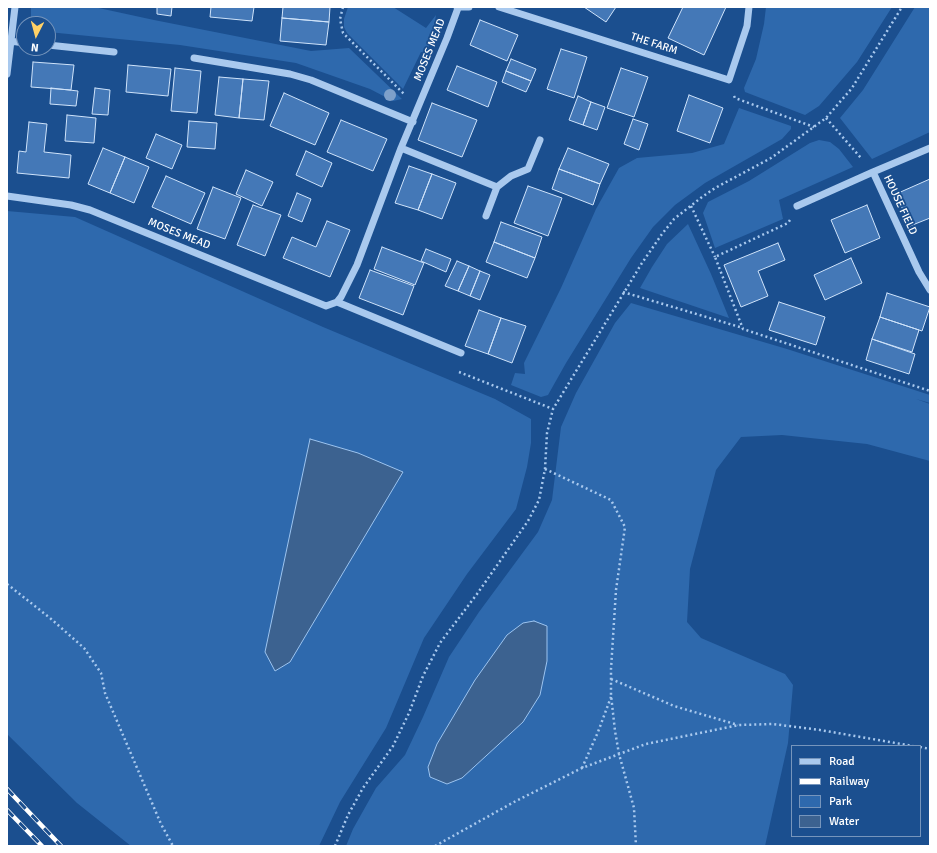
<!DOCTYPE html>
<style>
body{margin:0}
#map{position:relative;width:937px;height:853px;overflow:hidden;background:#1b4f8f;font-family:Signika,sans-serif}
canvas{display:block}
.frame{position:absolute;inset:0;border:8px solid #fff;pointer-events:none}
.legend{position:absolute;left:791px;top:745px;width:130px;height:92px;box-sizing:border-box;background:#1b4f8f;border:1px solid #7695bc;margin:0;padding:5px 7px;list-style:none;font-size:12px;color:#fff}
.legend li{display:flex;align-items:center;gap:8px;height:20px}
.legend b{width:20px;border:1px solid #7695bc}
.north{position:absolute;left:16px;top:16px;width:40px;height:40px;box-sizing:border-box;background:#1b4f8f;border:1px solid #7695bc;border-radius:50%;rotate:186deg;font-size:11px;font-weight:700;line-height:16px;text-align:center;color:#fff}
.north::after{content:'';display:block;margin:auto;width:14px;height:18px;background:#ffd166;clip-path:polygon(50% 0,100% 100%,50% 72%,0 100%)}
</style>
<div id="map">
<canvas width="937" height="853"></canvas>
<div class="frame"></div>
<ul class="legend">
<li><b style="height:5px;background:#a9c9ee"></b>Road</li>
<li><b style="height:5px;background:#fff"></b>Railway</li>
<li><b style="height:11px;background:#2e69ad"></b>Park</li>
<li><b style="height:11px;background:#3c6290"></b>Water</li>
</ul>
<div class="north">N</div>
</div>
<script>
const ctx = document.querySelector('canvas').getContext('2d');
ctx.lineJoin = 'round';
function paint(path, color) {
  ctx.fillStyle = color;
  ctx.fill(path, 'evenodd');
}
function shape(rows) {
  const path = new Path2D();
  for (const r of rows) {
    path.moveTo(r[0], r[1]);
    for (let i = 2; i < r.length; i += 2) path.lineTo(r[i], r[i + 1]);
  }
  return path;
}
function stroke(path, color, width, dash) {
  ctx.strokeStyle = color;
  ctx.lineWidth = width;
  ctx.lineCap = dash ? 'butt' : 'round';
  ctx.setLineDash(dash || []);
  ctx.stroke(path);
}
function drawText(font, color, halo, rows, align = 'center') {
  ctx.font = font + ' Signika,sans-serif';
  ctx.lineWidth = 3.5;
  ctx.setLineDash([]);
  ctx.textBaseline = 'middle';
  ctx.strokeStyle = halo;
  ctx.fillStyle = color;
  for (const [text, x, y, turn = 0] of rows) {
    ctx.save();
    ctx.translate(x, y);
    ctx.rotate((+turn || 0) * Math.PI / 180);
    ctx.textAlign = isNaN(turn) ? turn : align;
    if (halo) ctx.strokeText(text, 0, 0);
    ctx.fillText(text, 0, 0);
    ctx.restore();
  }
}
paint(shape([
 [31,7,94,7,154,20,311,51,349,48,402,99,393,101,370,89,296,63,180,45,48,32,48,24,31,24],
 [348,7,393,7,426,28,436,15,432,40,425,53,421,52,403,89,347,33,344,27,344,19],
 [766,7,892,7,857,62,819,106,805,115,745,92,744,88,756,59,764,24],
 [915,7,930,7,930,132,872,159,840,118,863,90],
 [739,108,791,126,791,129,782,139,705,183,675,205,653,227,631,258,566,363,548,395,541,397,511,385,515,373,525,374,524,363,561,288,596,209,619,168,637,158,692,153,724,144],
 [819,140,830,142,839,149,853,167,779,200,783,219,715,248,703,213,708,202,749,181,810,143],
 [7,211,75,217,323,327,495,399,531,419,531,443,527,467,516,509,467,574,424,638,386,728,340,802,319,846,131,846,77,803,7,734],
 [688,224,711,274,729,318,640,288,652,267,667,244],
 [631,303,787,349,930,395,930,403,916,399,930,404,930,461,867,444,782,435,741,437,716,470,690,569,687,622,701,638,785,674,793,685,788,743,765,846,346,846,353,829,376,788,405,755,423,717,449,657,479,612,538,532,552,500,561,427,576,393,615,323]
]), '#2e69ad');
const water = shape([
 [310,439,358,453,403,472,290,662,275,671,265,652,310,439],
 [534,621,547,626,547,661,540,695,523,722,462,778,447,784,430,777,428,767,437,744,475,680,507,635,523,623,534,621]
]);
paint(water, '#3c6290');
stroke(water, '#9cc4f0', 1);
const building = shape([
 [157,7,172,7,171,16,157,14,157,7],
 [211,7,254,7,252,21,210,17,211,7],
 [283,7,330,7,329,22,282,18,283,7],
 [584,7,616,7,606,22,584,7],
 [683,7,726,7,704,55,668,38,683,7],
 [282,18,329,22,326,45,280,41,282,18],
 [480,20,518,35,507,61,470,45,480,20],
 [561,49,587,57,574,98,547,89,561,49],
 [511,59,536,69,531,81,506,71,511,59],
 [33,62,74,65,71,90,31,87,33,62],
 [128,65,171,69,168,96,126,92,128,65],
 [457,66,497,82,488,107,447,90,457,66],
 [175,68,201,71,197,113,171,111,175,68],
 [621,68,648,77,634,117,607,108,621,68],
 [506,71,531,81,526,92,502,82,506,71],
 [219,77,243,79,239,118,215,115,219,77],
 [243,79,269,81,264,120,239,118,243,79],
 [51,88,78,91,76,106,50,104,51,88],
 [95,88,110,90,108,115,92,114,95,88],
 [284,93,329,113,315,145,270,126,284,93],
 [689,95,723,108,710,143,677,131,689,95],
 [578,96,591,102,583,125,569,120,578,96],
 [591,102,605,107,597,130,583,125,591,102],
 [432,103,477,120,462,157,418,140,432,103],
 [67,115,96,118,94,143,65,141,67,115],
 [633,119,648,124,639,150,624,144,633,119],
 [341,120,387,139,373,171,327,152,341,120],
 [189,121,217,123,215,149,187,147,189,121],
 [29,122,47,124,44,152,71,155,69,178,17,173,19,151,26,152,29,122],
 [156,134,182,145,172,169,146,158,156,134],
 [103,148,125,157,110,193,88,184,103,148],
 [568,148,609,164,600,184,559,169,568,148],
 [306,151,332,163,322,187,296,175,306,151],
 [125,157,149,167,134,203,110,193,125,157],
 [409,166,432,174,418,210,395,203,409,166],
 [559,169,600,184,593,205,552,189,559,169],
 [246,170,273,182,262,206,236,194,246,170],
 [432,174,456,183,442,219,418,210,432,174],
 [166,176,205,193,191,224,152,207,166,176],
 [930,179,930,218,910,226,896,194,930,179],
 [528,186,562,198,548,236,514,223,528,186],
 [213,187,241,198,225,239,197,229,213,187],
 [297,193,311,199,302,222,288,216,297,193],
 [253,205,281,215,265,256,237,245,253,205],
 [867,205,880,238,845,253,831,220,867,205],
 [327,221,350,230,330,277,283,258,292,237,316,247,327,221],
 [501,222,542,237,535,258,494,242,501,222],
 [494,242,535,258,527,278,486,262,494,242],
 [778,243,785,260,758,271,768,296,741,307,724,265,778,243],
 [382,247,424,263,415,285,374,269,382,247],
 [426,249,451,259,446,272,421,261,426,249],
 [851,258,862,283,825,300,814,275,851,258],
 [457,261,469,266,458,291,445,286,457,261],
 [469,266,480,271,470,296,458,291,469,266],
 [370,270,414,286,403,315,359,298,370,270],
 [480,271,490,275,480,300,470,296,480,271],
 [887,293,930,307,922,331,880,317,887,293],
 [779,302,825,317,816,345,769,330,779,302],
 [479,310,501,318,488,354,465,346,479,310],
 [880,317,919,330,912,352,872,339,880,317],
 [501,318,526,326,512,363,488,354,501,318],
 [872,339,915,354,909,374,866,360,872,339]
]);
paint(building, '#4478b7');
stroke(building, '#cfe3fa', 1);
stroke(shape([
 [343,7,340,19,343,33,405,95],
 [734,96,735,98,814,127],
 [826,118,861,158],
 [691,206,715,257],
 [790,220,788,223,715,257,743,329,930,391],
 [623,292,743,328],
 [459,372,553,409],
 [545,469,611,500,625,527,616,590,611,669,611,695,615,731,619,754,634,808,636,846],
 [7,584,50,618,84,648,101,673,105,693,161,824,173,846],
 [611,679,674,706,738,725],
 [920,747,930,749],
 [582,768,598,732,611,697],
 [335,846,348,815,363,788,393,746,409,713,423,676,440,643,477,594,528,521,539,500,545,469,547,433,553,409,642,263,662,234,674,219,702,197,715,188,771,158,826,118,852,88,902,7],
 [435,846,514,802,582,768,646,744,739,725,773,724,820,730,913,746]
]), '#a9c9ee', 2.5, [2, 3]);
stroke(shape([
 [457,7,469,7],
 [499,7,729,80,747,26,749,7],
 [11,41,24,43],
 [48,45,114,52],
 [194,58,290,74,311,80,413,122],
 [7,74,15,7],
 [401,148,497,187,511,176,528,169,540,140],
 [930,148,873,172,919,272,930,290],
 [7,196,71,205,90,210,326,306,337,302,341,297,357,265,401,148,447,38,458,8],
 [797,206,873,172],
 [486,216,497,187],
 [337,302,461,353]
]), '#a9c9ee', 7);
const rail = shape([
 [7,789,61,846],
 [7,810,42,846]
]);
stroke(rail, '#fff', 4.5);
stroke(rail, '#1b4f8f', 3, [9]);
ctx.fillStyle = '#7ea0ca';
for (const [x, y] of [
 [390,95]
]) {
  ctx.beginPath();
  ctx.arc(x, y, 6, 0, 2 * Math.PI);
  ctx.fill();
}
drawText('11px', '#fff', '#1b4f8f', [
 ["THE FARM",654,44,18],
 ["MOSES MEAD",430,50,-68],
 ["HOUSE FIELD",900,205,65],
 ["MOSES MEAD",179,234,22]
]);
</script>
